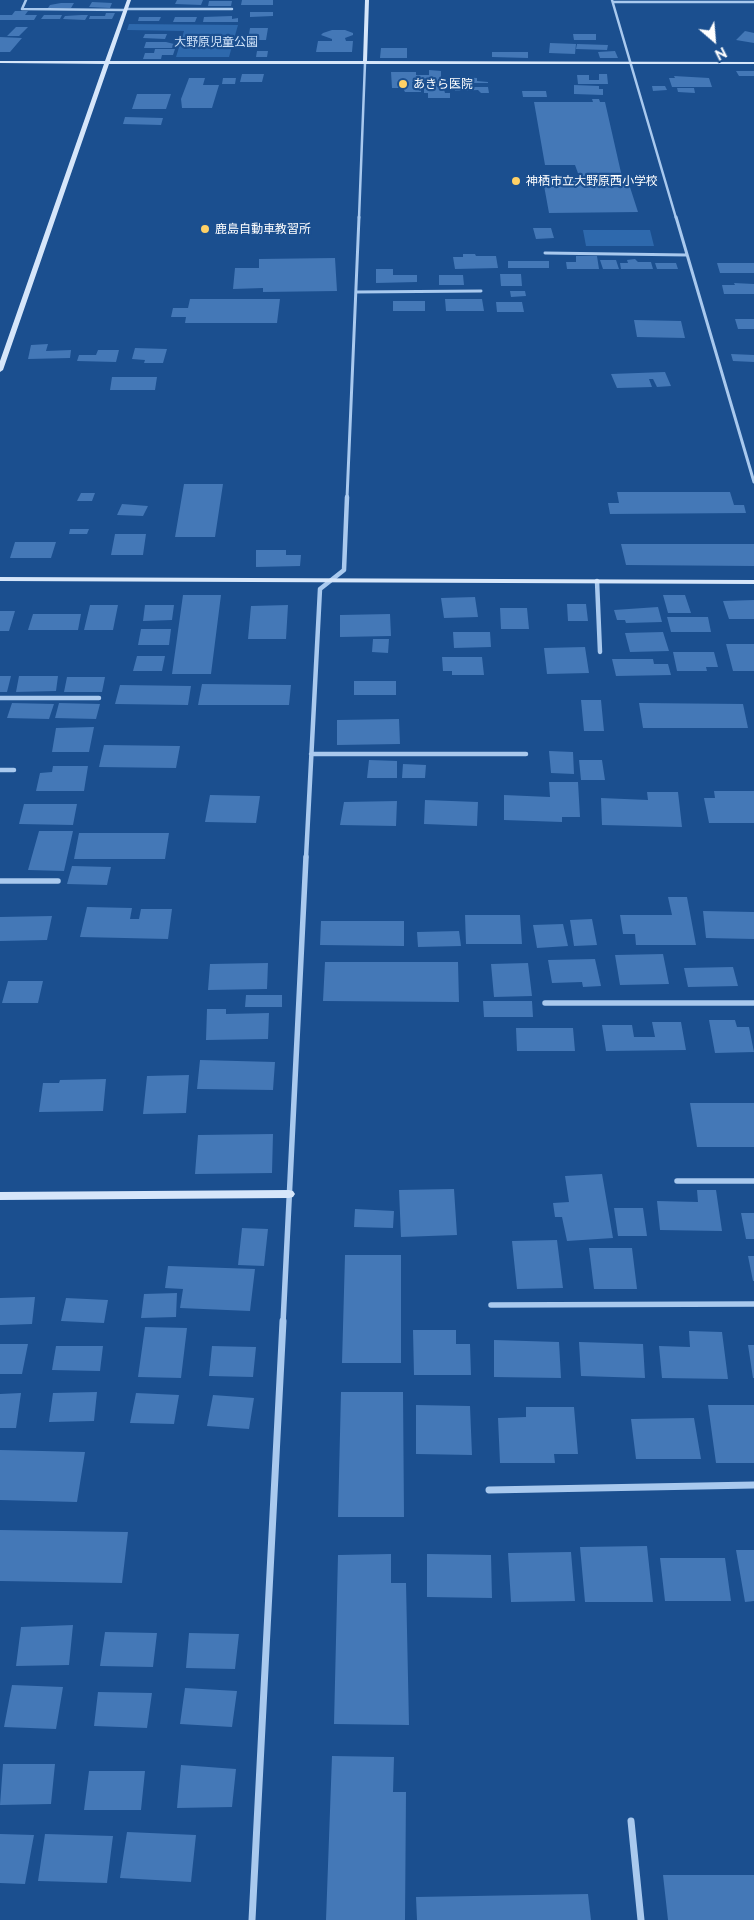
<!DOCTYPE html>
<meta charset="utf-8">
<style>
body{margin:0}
#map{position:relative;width:754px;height:1920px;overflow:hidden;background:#1b4f8f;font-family:Raleway,sans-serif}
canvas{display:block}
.north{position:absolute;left:689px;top:15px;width:50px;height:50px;-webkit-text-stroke:4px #1b4f8f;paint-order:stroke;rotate:153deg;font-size:14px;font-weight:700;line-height:20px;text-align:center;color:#fff}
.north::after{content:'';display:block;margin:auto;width:18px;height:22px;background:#fff;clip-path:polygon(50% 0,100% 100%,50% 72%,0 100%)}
</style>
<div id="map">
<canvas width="754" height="1920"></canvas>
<div class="north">N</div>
</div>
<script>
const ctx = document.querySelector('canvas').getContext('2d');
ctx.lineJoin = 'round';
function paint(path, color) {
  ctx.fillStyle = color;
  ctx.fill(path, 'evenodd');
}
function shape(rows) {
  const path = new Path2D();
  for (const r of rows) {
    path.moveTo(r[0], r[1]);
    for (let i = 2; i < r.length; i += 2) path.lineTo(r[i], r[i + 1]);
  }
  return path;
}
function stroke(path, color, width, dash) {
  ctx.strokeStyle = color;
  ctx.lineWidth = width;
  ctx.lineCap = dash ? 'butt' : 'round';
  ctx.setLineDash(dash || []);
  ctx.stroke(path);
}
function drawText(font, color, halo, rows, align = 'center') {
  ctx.font = font + ' Raleway,"Noto Sans JP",sans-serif';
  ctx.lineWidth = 4.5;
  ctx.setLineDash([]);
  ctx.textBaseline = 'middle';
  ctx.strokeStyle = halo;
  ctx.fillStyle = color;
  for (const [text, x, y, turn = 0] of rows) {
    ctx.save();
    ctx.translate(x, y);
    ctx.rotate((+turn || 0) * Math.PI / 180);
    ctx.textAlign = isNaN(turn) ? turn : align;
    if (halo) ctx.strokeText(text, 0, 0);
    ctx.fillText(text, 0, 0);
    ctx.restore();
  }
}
paint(shape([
 [129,24,238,25,229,57,176,57,184,31,127,30],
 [583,230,650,230,654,246,586,246]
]), '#2e69ad');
paint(shape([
 [177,0,203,0,201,5,175,4],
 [242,0,273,0,273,5,241,5],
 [209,1,232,1,231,6,208,6],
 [92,2,112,3,110,8,89,7],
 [61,3,74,3,71,8,48,8,50,5],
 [15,11,28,11,25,15,37,15,34,20,0,20,0,15,12,15],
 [250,12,273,12,273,16,250,17],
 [106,13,115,13,112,19,89,19,90,16,105,16],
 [44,15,62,15,60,19,41,19],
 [81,15,88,15,85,20,63,19,65,16],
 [232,16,232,19,238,18,238,22,203,22,204,17],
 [139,17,161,17,159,21,138,21],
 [175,17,197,17,195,22,173,22],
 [16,27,28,27,19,36,7,36],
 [250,28,268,28,266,40,248,40],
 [332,30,345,30,353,33,353,35,345,38,346,41,353,41,352,52,316,52,318,41,332,41,332,39,321,35,323,33],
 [745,31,754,33,754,43,736,40],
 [145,34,167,34,165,39,143,38],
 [573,34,596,34,596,40,574,40],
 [0,37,22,38,10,52,0,52],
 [146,42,166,42,174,44,172,48,144,48],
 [550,43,576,44,575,54,549,53],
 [577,44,608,45,607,50,576,49],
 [381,48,407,48,407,58,380,58],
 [155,49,175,49,173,55,162,55,161,59,143,59,145,53,154,53],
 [257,51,268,51,267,57,256,57],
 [615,51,618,58,600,58,598,52],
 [492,52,528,52,528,58,492,57],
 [429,70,441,71,441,81,455,81,455,77,477,78,477,81,488,82,488,83,469,83,469,87,488,87,489,93,481,93,478,90,455,91,454,84,442,83,445,93,450,93,450,98,428,98,428,93,424,93,424,87,429,87,430,82,412,82,413,86,421,86,421,92,405,92,403,88,392,88,391,72,416,72,416,75,429,75],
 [736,71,754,71,754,76,739,76],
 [242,74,264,74,262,82,240,82],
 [599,74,607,74,608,84,578,84,577,75,589,75,589,80,599,80],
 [674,76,709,78,712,87,672,87,669,78,675,78],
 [189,78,205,78,203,85,219,85,212,108,182,108,181,99],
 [223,78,236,78,235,84,222,84],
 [574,85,599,86,599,89,603,89,603,95,574,94],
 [652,86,665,86,667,90,653,91],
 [677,88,694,88,695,93,678,92],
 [522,91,546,91,547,97,523,97],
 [137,94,171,94,166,109,132,109],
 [592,99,599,99,600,102,605,102,622,177,579,176,575,165,545,165,534,102,593,102],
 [125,117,163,118,161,125,123,124],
 [543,180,628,181,638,212,549,213],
 [533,228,551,228,554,238,536,239],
 [463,254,475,254,476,256,496,256,498,268,455,269,453,257,463,257],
 [576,256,597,256,599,269,567,269,566,262,576,262],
 [335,258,337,291,263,292,263,288,233,289,235,268,259,268,259,259],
 [635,259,638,262,651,262,653,269,621,269,620,263,628,263,627,260],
 [600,260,616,260,619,269,603,269],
 [508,261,549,261,549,268,508,268],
 [655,263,676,263,678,269,657,269],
 [717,263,754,263,754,273,720,273],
 [376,269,393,269,393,275,417,275,417,282,376,283],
 [500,274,521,274,522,286,501,286],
 [439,275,463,275,464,285,439,285],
 [734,283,754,284,754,294,724,294,722,285,735,285],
 [510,291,525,291,526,296,511,297],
 [190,299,280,299,277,323,185,323,186,317,171,317,173,308,188,308],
 [445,299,482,299,484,311,446,311],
 [393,301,425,301,425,311,393,311],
 [496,302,522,302,524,312,497,312],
 [735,319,754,319,754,329,738,329],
 [634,320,681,321,685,338,637,337],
 [48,344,46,351,71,350,70,358,28,359,31,345],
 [135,348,167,349,163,363,144,363,145,360,132,359],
 [98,350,119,350,116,362,77,361,79,355,96,355],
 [731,354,754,355,754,362,733,361],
 [665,372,671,386,657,387,653,379,649,379,652,387,617,388,611,374],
 [112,377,157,377,155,390,110,390],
 [184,484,223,484,215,537,175,537],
 [617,492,730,492,734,505,744,505,746,513,610,514,608,503,619,503],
 [81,493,95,493,92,501,77,501],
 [122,504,148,506,143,516,117,515],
 [70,529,89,529,87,534,69,534],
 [115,534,146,534,143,555,111,555],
 [15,542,56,542,51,558,10,558],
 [621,544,754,544,754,566,626,565],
 [256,550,286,550,286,555,301,555,300,566,256,567],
 [183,595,221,595,211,674,172,674],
 [663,595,685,595,691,613,668,613],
 [475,597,478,617,444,618,441,598],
 [754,600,754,619,729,619,723,601],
 [567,604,586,604,588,621,568,621],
 [90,605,118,605,113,630,84,630],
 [145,605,174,605,172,620,143,621],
 [288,605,286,639,248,639,251,606],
 [658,607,662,622,626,623,625,620,617,620,614,610],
 [500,608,527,608,529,629,501,629],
 [0,611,15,611,9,631,0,631],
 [33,614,81,614,78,630,28,630],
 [390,614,391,636,340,637,340,615],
 [667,617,708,617,711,632,671,632],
 [141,629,171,629,169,645,138,645],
 [453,632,490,632,491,647,454,648],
 [663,632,669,651,630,652,625,633],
 [373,639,389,639,388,653,372,652],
 [726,644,754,644,754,671,733,671],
 [585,647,589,673,547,674,544,648],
 [673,652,714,652,718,667,706,667,707,671,677,671],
 [137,656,165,656,162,671,133,671],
 [442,657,482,657,484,675,452,675,452,671,443,671],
 [612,659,653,659,654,664,668,664,671,675,616,676],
 [0,676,11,676,7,692,0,692],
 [19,676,58,676,56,691,16,692],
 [67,677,105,677,102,692,64,692],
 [354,681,396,681,396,695,354,695],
 [202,684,291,685,289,705,198,705],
 [120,685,191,686,188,705,115,704],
 [581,700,601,700,604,731,584,731],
 [12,703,54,704,49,719,7,718],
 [59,703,100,704,96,719,55,718],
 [639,703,743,704,748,728,643,728],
 [399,719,400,744,337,745,337,720],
 [94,727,89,752,52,752,56,728],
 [104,745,180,746,176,768,99,767],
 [549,751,573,752,574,774,551,773],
 [369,760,397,761,397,778,367,778],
 [579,760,602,760,605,780,581,780],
 [403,764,426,765,425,778,402,778],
 [53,766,88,766,84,791,36,791,40,773,52,772],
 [549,782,578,782,580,817,562,817,562,822,504,820,504,795,550,797],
 [714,791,754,791,754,823,709,823,704,798,715,798],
 [647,792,678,792,682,827,602,825,601,798,648,800],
 [210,795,260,796,256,823,205,822],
 [425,800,478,802,477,826,424,824],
 [397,801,396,826,340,825,344,802],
 [24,804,77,804,73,825,19,824],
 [39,831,73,831,64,871,28,870],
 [79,833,169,833,165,859,74,859],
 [72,866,111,867,107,885,67,884],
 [668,897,687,897,696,945,636,945,635,934,623,934,620,915,672,915],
 [87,907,132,908,130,919,139,919,141,909,172,909,168,939,80,937],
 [703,911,754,912,754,939,706,938],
 [465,915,520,915,522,944,466,944],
 [52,916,47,940,0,941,0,917],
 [592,919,597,945,574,946,570,920],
 [321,921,404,921,404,946,320,945],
 [563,924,568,946,537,948,533,925],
 [459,931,461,946,418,947,417,932],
 [663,954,669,984,620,985,615,955],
 [595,959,601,986,583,987,582,982,552,983,548,960],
 [325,962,458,962,459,1002,323,1001],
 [268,963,267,989,208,990,210,964],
 [528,963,532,996,494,997,491,964],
 [733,967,738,986,688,987,684,968],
 [8,981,43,981,38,1003,2,1003],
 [246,995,282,995,282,1007,245,1007],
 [483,1001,532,1001,533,1017,484,1017],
 [207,1009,226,1009,226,1014,269,1013,268,1039,206,1040],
 [709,1020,735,1020,737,1027,749,1027,754,1052,715,1053],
 [652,1022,681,1022,686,1050,606,1051,602,1025,632,1025,634,1037,655,1037],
 [516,1028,573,1028,575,1051,517,1051],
 [200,1060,275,1062,273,1090,197,1089],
 [189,1075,186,1113,143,1114,147,1076],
 [106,1079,103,1111,39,1112,43,1083,59,1083,60,1080],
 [690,1103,754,1103,754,1147,697,1147],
 [273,1134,272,1173,195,1174,198,1135],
 [602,1174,613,1238,567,1241,562,1217,555,1217,553,1203,569,1202,565,1176],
 [454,1189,457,1235,401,1237,399,1190],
 [697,1190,716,1190,722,1231,660,1230,657,1201,698,1202],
 [614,1208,643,1208,647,1236,618,1236],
 [355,1209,394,1211,393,1228,354,1227],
 [741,1213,754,1213,754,1239,746,1239],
 [242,1228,268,1229,264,1266,238,1265],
 [557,1240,563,1288,517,1289,512,1241],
 [589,1248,632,1248,637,1289,594,1289],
 [345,1255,401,1255,401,1363,342,1363],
 [748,1256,754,1256,754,1281,753,1281],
 [168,1266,255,1269,250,1311,180,1308,183,1289,165,1288],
 [177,1293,176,1317,141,1318,144,1294],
 [35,1297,32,1324,0,1325,0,1298],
 [66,1298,108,1300,104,1323,61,1321],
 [145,1327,187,1328,181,1378,138,1377],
 [413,1330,456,1330,456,1344,470,1344,471,1375,414,1375],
 [689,1331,722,1332,728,1379,662,1378,659,1346,690,1347],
 [494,1340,559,1342,561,1378,494,1377],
 [579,1342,643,1344,645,1378,581,1376],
 [0,1344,28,1344,22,1374,0,1374],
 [748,1345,754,1345,754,1378,753,1378],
 [56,1346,103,1346,100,1371,52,1370],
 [212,1346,256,1347,253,1377,209,1376],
 [97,1392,94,1421,49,1422,53,1393],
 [341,1392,403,1392,404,1517,338,1517],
 [21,1393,16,1428,0,1428,0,1394],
 [136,1393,179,1395,174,1424,130,1423],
 [213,1395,254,1398,249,1429,207,1426],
 [416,1405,470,1406,472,1455,416,1454],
 [708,1405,754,1405,754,1463,716,1463],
 [526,1407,574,1407,578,1454,554,1454,555,1463,500,1463,498,1418,526,1417],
 [694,1418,701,1459,636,1459,631,1419],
 [0,1450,85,1452,77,1502,0,1500],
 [0,1530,128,1532,122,1583,0,1581],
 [647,1546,653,1602,585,1602,580,1547],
 [736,1550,754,1550,754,1601,745,1602],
 [571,1552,575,1601,511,1602,508,1553],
 [391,1554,391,1583,406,1583,409,1725,334,1724,338,1555],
 [427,1554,491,1555,492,1598,427,1597],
 [660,1558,725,1558,731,1601,665,1601],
 [73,1625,69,1665,16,1666,21,1627],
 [105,1632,157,1633,153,1667,100,1666],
 [189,1633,239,1634,235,1669,186,1668],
 [12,1685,63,1687,56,1729,4,1727],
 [185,1688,237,1691,232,1727,180,1724],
 [98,1692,152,1693,147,1728,94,1726],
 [332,1756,394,1757,393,1792,406,1792,405,1920,326,1920],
 [3,1764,55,1764,51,1804,0,1805],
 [181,1765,236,1769,232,1807,177,1808],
 [89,1771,145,1771,141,1810,84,1810],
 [127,1832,196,1835,191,1882,120,1878],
 [0,1834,34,1835,25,1884,0,1883],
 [45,1834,113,1836,107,1883,38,1881],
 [663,1875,754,1875,754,1920,668,1920],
 [588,1894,591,1920,417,1920,416,1897]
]), '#4478b7');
stroke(shape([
 [26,0,22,9,125,10],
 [612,0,676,218],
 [613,2,754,2],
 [126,9,232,9],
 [359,218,365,63]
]), '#a9c9ee', 2.5);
stroke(shape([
 [676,217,754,482],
 [545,253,687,255],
 [356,292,481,291],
 [347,498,359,217]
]), '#a9c9ee', 3);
stroke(shape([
 [597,581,600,652],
 [0,698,99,698],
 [311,754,526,754],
 [0,770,14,770],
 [306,858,320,589,344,570,347,497]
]), '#a9c9ee', 4.5);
stroke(shape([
 [0,881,58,881],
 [545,1003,754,1003],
 [677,1181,754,1181],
 [491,1305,754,1304],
 [283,1323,306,857]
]), '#a9c9ee', 5.5);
stroke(shape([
 [489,1490,754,1485],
 [631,1821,641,1920],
 [252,1920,283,1321]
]), '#a9c9ee', 7);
paint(shape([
 [127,0,131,0,110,61,363,61,365,0,369,0,367,61,754,62,754,64,109,64,3,370,0,372,0,361,104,64,0,63,0,61,105,61,127,0],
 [0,577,754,580,754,584,0,581,0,577],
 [289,1190,293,1191,295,1194,293,1197,289,1198,0,1200,0,1192,289,1190]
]), '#d6e6fa');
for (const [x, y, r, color] of [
 [403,84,5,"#ffd166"],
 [516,181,5,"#ffd166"],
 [205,229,5,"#ffd166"]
]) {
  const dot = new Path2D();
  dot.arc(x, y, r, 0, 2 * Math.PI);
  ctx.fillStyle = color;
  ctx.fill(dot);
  stroke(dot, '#1b4f8f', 2);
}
drawText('12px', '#cfe3fa', '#1b4f8f', [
 ["大野原児童公園",216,42]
]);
drawText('12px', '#fff', '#1b4f8f', [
 ["あきら医院",413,84],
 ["神栖市立大野原西小学校",526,181],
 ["鹿島自動車教習所",215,229]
], 'left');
</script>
